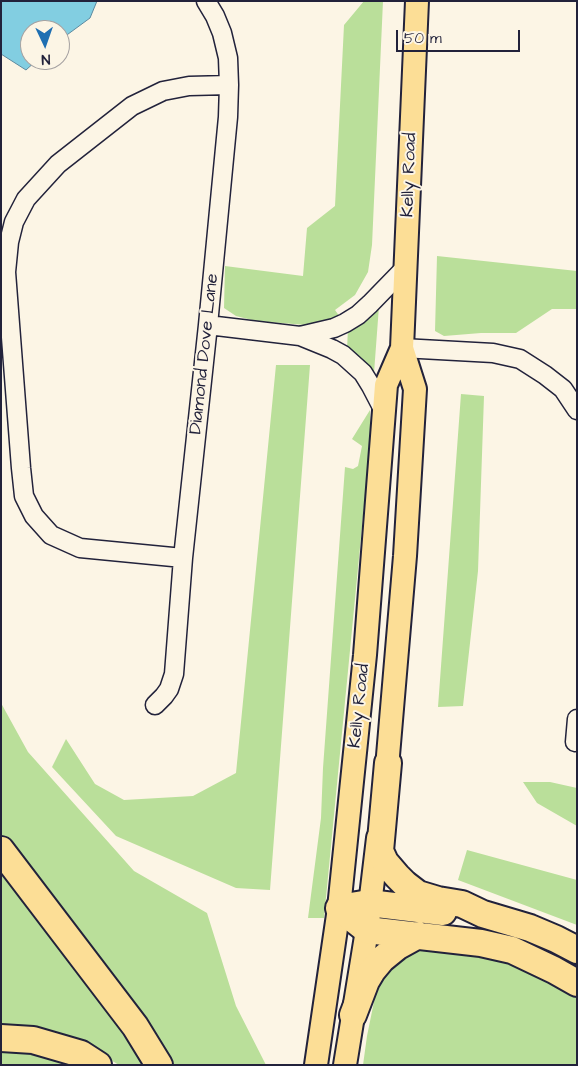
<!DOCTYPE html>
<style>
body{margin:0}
#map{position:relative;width:578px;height:1066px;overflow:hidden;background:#fcf5e5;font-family:"Architects Daughter",sans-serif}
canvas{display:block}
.frame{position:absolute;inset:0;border:2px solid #22223b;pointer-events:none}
.north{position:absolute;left:20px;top:20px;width:50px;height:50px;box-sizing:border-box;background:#fcf5e5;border:1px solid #a5a1a1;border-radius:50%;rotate:177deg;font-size:14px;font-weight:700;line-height:20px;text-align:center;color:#22223b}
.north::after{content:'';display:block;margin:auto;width:18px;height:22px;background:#1f6fb2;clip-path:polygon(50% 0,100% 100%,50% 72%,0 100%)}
.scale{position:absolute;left:396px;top:30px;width:124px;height:22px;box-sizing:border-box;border:2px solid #22223b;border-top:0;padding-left:6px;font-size:15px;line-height:18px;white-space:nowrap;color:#22223b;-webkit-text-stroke:4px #fcf5e5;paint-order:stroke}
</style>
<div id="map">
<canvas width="578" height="1066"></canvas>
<div class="frame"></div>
<div class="north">N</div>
<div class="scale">50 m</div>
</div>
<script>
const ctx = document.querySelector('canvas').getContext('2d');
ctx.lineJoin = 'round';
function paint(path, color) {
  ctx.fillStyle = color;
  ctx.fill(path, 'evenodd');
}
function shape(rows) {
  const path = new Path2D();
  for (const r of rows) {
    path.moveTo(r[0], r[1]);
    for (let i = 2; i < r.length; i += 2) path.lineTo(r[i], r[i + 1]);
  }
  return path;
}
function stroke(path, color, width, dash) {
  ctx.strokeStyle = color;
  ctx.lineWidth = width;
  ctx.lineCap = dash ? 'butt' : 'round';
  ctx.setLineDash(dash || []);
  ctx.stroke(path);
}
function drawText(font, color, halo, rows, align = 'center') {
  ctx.font = font + ' "Architects Daughter",sans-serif';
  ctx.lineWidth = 4;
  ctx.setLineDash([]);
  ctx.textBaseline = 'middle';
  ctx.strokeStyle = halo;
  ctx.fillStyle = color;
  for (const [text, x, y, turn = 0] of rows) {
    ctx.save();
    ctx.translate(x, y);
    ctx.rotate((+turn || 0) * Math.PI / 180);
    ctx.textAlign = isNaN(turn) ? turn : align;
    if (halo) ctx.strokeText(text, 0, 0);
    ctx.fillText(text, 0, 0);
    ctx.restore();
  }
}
paint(shape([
 [364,1,383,1,372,245,368,272,355,295,335,310,340,317,325,323,306,325,256,321,236,316,224,308,225,266,303,276,307,228,335,206,344,25],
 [437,256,577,271,577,309,552,309,516,333,481,333,444,336,435,331],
 [379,306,374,373,347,350,348,328],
 [276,365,310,365,270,890,236,888,116,836,52,767,66,739,95,784,124,800,193,796,236,773],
 [461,394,484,396,478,571,463,706,438,707],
 [370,410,371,434,324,918,308,918,321,818,323,768,345,467,353,469,358,466,362,446,352,439],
 [1,703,28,752,134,871,207,913,236,1006,266,1065,169,1065,141,1016,98,955,41,887,1,835],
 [523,782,550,782,577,788,577,826,537,803],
 [467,850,577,880,577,925,458,880],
 [1,872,76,964,148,1065,119,1065,84,1044,1,1028],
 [426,948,460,950,523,967,577,997,577,1065,363,1065,367,1036,379,977,399,957],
 [1,1048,36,1051,78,1065,1,1065]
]), '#badf9a');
const water = shape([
 [1,1,97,1,90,18,60,40,60,30,30,30,30,60,37,60,26,70,1,54,1,1]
]);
paint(water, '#82cee1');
stroke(water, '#5c899f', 1);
const minor = shape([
 [208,325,300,336,332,349,343,355,363,373,371,386,384,411],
 [300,336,334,328,345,323,358,315,370,304,406,267],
 [402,348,493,353,520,359,545,375,563,389,577,410],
 [183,558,80,548,51,535,34,516,24,496,21,468,6,272,9,242,14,222,26,199,58,164,132,106,163,91,189,86,229,85],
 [155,705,164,696,169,689,174,674,183,558,208,325,228,117,229,85,228,58,222,33,215,16,206,1],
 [575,742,577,719]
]);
const major = shape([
 [386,779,405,556,415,389,402,348,417,1],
 [316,1065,339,908,365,655,386,385,402,348],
 [345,1065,367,930,378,838]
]);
const highway = shape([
 [388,763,380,851,385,862,397,876,405,884,418,894,438,900,462,904,483,914,530,928,556,939,577,950],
 [1,850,135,1026,159,1065],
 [339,908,367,930,481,943,512,950,554,970,577,983],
 [339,908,369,903,443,912],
 [353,1015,366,981,372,971,382,959,398,946,418,935],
 [1,1038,33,1040,81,1054,98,1065]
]);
stroke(minor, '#22223b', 21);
stroke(major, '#22223b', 26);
stroke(highway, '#22223b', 30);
stroke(minor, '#fcf5e5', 18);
stroke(major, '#fcde96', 22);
stroke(highway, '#fcde96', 26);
drawText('18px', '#22223b', '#fcf5e5', [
 ["Kelly Road",410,175,-88],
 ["Diamond Dove Lane",205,354,-84],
 ["Kelly Road",360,706,-84]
]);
</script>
